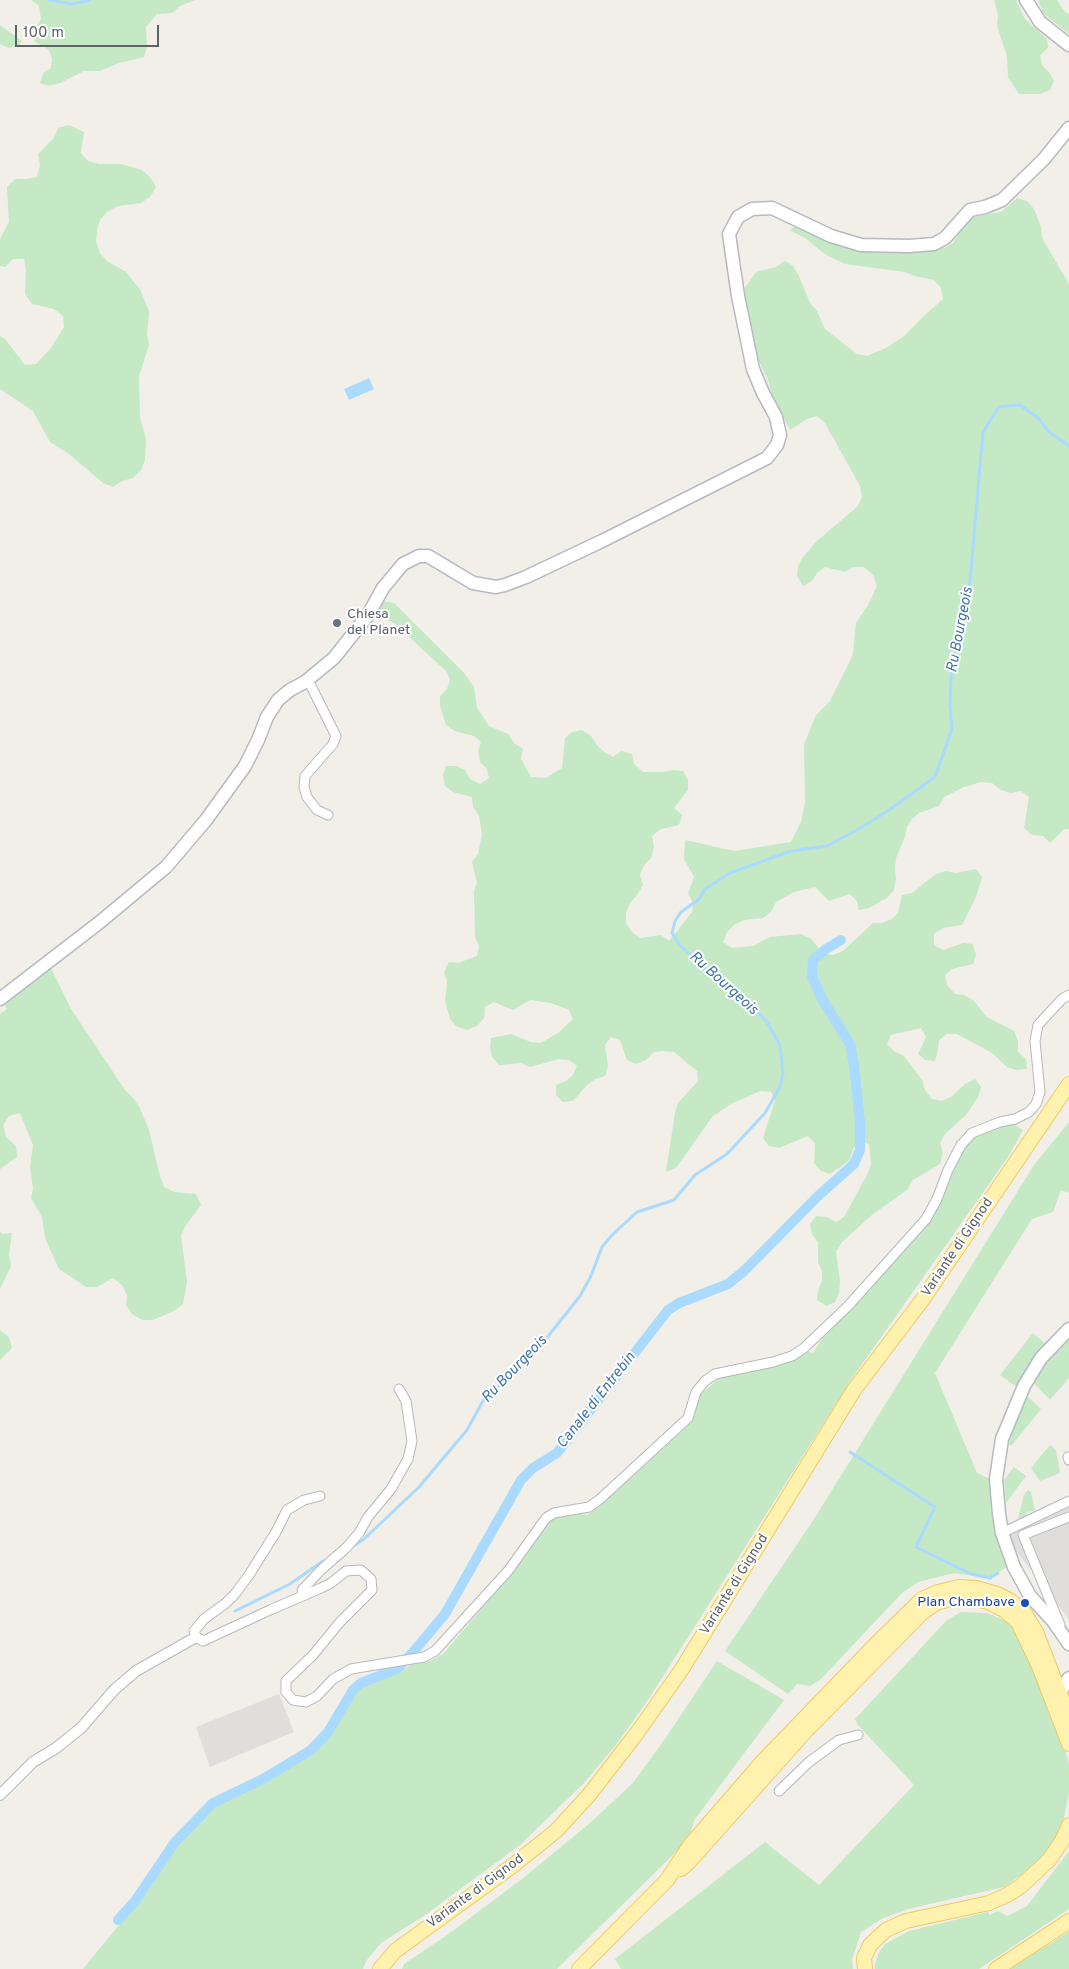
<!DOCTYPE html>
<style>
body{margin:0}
#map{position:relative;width:1069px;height:1969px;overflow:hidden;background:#f1efe8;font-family:Overpass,sans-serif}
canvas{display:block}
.scale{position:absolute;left:15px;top:25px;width:144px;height:22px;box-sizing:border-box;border:2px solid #5f6368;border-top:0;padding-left:6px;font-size:15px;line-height:18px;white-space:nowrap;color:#5f6368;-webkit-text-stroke:4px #fff;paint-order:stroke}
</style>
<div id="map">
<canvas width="1069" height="1969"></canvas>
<div class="scale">100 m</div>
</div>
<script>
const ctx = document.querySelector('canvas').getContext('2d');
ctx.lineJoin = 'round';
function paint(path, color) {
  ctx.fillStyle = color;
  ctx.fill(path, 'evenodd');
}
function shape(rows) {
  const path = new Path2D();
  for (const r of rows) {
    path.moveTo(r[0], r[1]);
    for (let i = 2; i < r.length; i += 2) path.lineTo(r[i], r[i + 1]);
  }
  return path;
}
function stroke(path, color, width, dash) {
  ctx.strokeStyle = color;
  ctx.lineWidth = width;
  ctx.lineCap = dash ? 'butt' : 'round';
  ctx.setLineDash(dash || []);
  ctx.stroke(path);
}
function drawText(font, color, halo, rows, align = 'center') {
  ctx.font = font + ' Overpass,sans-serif';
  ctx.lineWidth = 4;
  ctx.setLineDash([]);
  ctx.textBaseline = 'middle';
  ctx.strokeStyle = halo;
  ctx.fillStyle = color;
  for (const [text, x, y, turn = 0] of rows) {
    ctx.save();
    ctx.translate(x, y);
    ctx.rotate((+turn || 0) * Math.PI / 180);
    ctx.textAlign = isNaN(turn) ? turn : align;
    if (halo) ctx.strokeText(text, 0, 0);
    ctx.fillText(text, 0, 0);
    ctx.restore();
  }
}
paint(shape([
 [1069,1503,1069,1619,1002,1533],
 [279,1694,294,1732,210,1767,196,1727]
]), '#e0deda');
paint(shape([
 [31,0,195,0,180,6,172,13,157,14,146,27,147,47,144,57,119,63,100,71,84,71,60,83,49,86,40,83,43,73,51,68,52,58,48,49,35,42,33,32,41,19,39,6],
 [994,0,1016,0,1025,19,1047,39,1048,48,1040,55,1042,65,1049,72,1054,81,1050,90,1040,94,1019,94,1008,77,1007,56,997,26,998,15],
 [1038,0,1057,0,1065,12,1069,14,1069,34,1043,13],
 [0,25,22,41,19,45,9,48,0,44],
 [69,125,84,132,81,153,88,161,99,164,121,164,142,170,150,177,156,187,150,197,141,203,118,206,107,212,100,220,97,230,96,241,100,253,107,261,126,272,133,281,140,289,149,312,147,334,149,345,139,376,140,418,146,439,145,460,141,470,133,478,122,481,113,487,103,483,69,454,50,442,33,411,0,389,0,336,5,339,25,365,36,364,51,348,64,327,63,316,54,309,32,304,25,294,26,270,24,259,13,259,5,267,0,266,0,239,9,222,7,187,15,179,27,179,37,177,40,165,38,154,54,138,58,128],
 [1017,198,1027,201,1034,209,1041,227,1042,238,1069,284,1069,829,1064,829,1050,843,1043,836,1032,835,1024,828,1029,797,1021,791,1011,793,1001,790,992,783,982,782,964,787,944,797,939,806,919,813,912,819,907,827,905,837,896,858,895,869,896,879,894,890,887,898,869,908,859,910,857,901,850,894,829,901,815,887,794,892,776,902,771,912,763,918,744,920,734,925,727,932,723,942,732,948,753,946,770,937,801,934,811,939,824,954,833,955,843,951,873,923,882,923,892,919,898,913,902,895,912,893,936,874,946,871,956,873,976,869,982,877,976,897,962,925,943,928,934,934,934,945,943,950,963,943,973,944,976,955,973,964,952,969,945,975,947,985,955,994,964,995,973,1000,987,1017,1014,1031,1018,1041,1018,1052,1026,1059,1027,1069,1016,1070,1007,1067,992,1053,957,1034,947,1034,939,1040,938,1050,935,1061,925,1060,918,1054,926,1037,921,1028,891,1035,887,1044,894,1051,904,1056,922,1080,925,1090,932,1099,942,1101,951,1097,965,1084,975,1079,981,1087,978,1097,966,1115,945,1134,940,1143,943,1153,940,1164,913,1180,907,1190,873,1214,842,1242,836,1251,840,1282,839,1293,835,1302,826,1306,817,1300,818,1290,822,1281,822,1271,818,1262,818,1242,812,1234,810,1224,816,1216,827,1217,836,1222,844,1217,868,1173,871,1164,869,1144,859,1141,853,1149,849,1161,830,1174,821,1171,814,1163,815,1143,808,1136,779,1148,769,1146,763,1138,775,1100,771,1092,760,1091,731,1104,713,1116,676,1168,666,1172,675,1113,678,1103,698,1081,697,1071,674,1052,663,1051,654,1052,646,1060,636,1064,627,1060,620,1040,611,1037,605,1045,608,1066,605,1076,595,1079,587,1085,573,1101,563,1102,556,1095,556,1085,566,1081,573,1075,577,1066,569,1060,559,1059,530,1067,521,1063,499,1065,492,1057,490,1048,491,1038,511,1034,531,1042,541,1043,558,1033,573,1019,569,1010,551,1003,530,1000,513,1010,494,1002,485,1007,484,1018,477,1026,467,1030,456,1026,450,1019,445,1001,447,981,444,972,449,962,458,963,477,956,479,946,475,937,474,891,477,882,472,862,478,854,482,835,479,816,473,807,472,797,453,792,445,786,443,775,446,766,456,766,465,770,470,779,480,784,489,778,487,769,480,762,478,751,481,742,474,736,455,731,446,725,440,706,440,696,447,689,450,679,446,671,394,623,384,619,380,609,384,601,394,603,464,673,474,687,477,708,489,726,508,734,514,743,523,749,521,759,531,777,546,778,562,768,565,738,572,732,582,730,591,736,597,745,604,752,613,757,621,751,632,754,634,764,643,772,663,772,674,770,683,771,688,780,688,790,674,808,682,815,679,825,661,829,652,836,654,847,651,858,644,865,640,875,643,885,637,895,630,903,626,913,626,923,632,932,640,938,661,935,669,941,692,912,693,903,688,893,694,877,684,859,685,840,734,851,791,842,801,822,805,803,804,744,816,715,830,701,849,663,853,654,856,623,868,605,877,586,873,575,864,567,853,567,845,572,825,567,817,573,812,581,803,586,797,576,798,566,803,557,817,541,858,506,862,497,860,486,825,423,817,416,807,419,790,430,771,393,769,382,755,353,745,300,744,289,756,272,776,267,785,261,793,266,799,276,810,303,817,311,825,329,857,354,867,356,886,348,903,337,925,315,943,299,941,288,934,280,915,276,905,272,845,264,826,255,805,238,790,230,795,226,817,234,944,248,953,243,964,224,971,217,1001,212],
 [51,968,71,1009,125,1090,133,1098,140,1108,149,1130,160,1176,164,1187,174,1192,196,1194,201,1205,186,1225,181,1235,187,1282,183,1304,174,1311,153,1320,142,1320,132,1314,126,1305,127,1295,122,1285,113,1278,97,1287,86,1287,59,1269,45,1238,42,1217,31,1198,33,1188,30,1167,33,1145,20,1113,9,1116,3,1125,6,1137,16,1146,17,1157,0,1169,0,1014,7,1009,3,1003,44,970],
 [1069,1122,1069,1193,1061,1190,1053,1212,1032,1219,935,1373,977,1473,990,1479,991,1514,1011,1564,990,1578,954,1573,918,1582,902,1593,821,1679,810,1686,797,1684,788,1694,725,1651,814,1519,1034,1165],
 [1014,1124,1023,1130,1008,1157,853,1377,650,1697,616,1745,584,1783,520,1845,425,1915,381,1943,366,1961,363,1969,83,1969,132,1909,163,1863,213,1806,224,1799,247,1790,309,1755,322,1743,332,1729,356,1689,365,1684,397,1674,410,1665,430,1661,443,1654,522,1561,541,1532,554,1518,571,1512,587,1515,600,1506,692,1422,699,1396,717,1380,719,1376,742,1373,784,1362,807,1351,813,1353,822,1339,927,1223,939,1205,964,1147,973,1137,997,1128],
 [0,1232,2,1234,12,1233,9,1255,11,1266,0,1289],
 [0,1330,9,1337,12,1348,0,1360],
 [1033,1333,1047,1345,1018,1388,1000,1375],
 [1067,1339,1069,1341,1069,1378,1050,1400,1033,1382,1046,1360],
 [1026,1395,1041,1409,1012,1445,1009,1445,1015,1422],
 [1050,1445,1056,1450,1060,1473,1040,1481,1031,1468],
 [1014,1467,1026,1476,1006,1503,1004,1480],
 [1028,1490,1031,1492,1035,1511,1026,1512,1027,1518,1024,1519,1018,1518,1024,1495],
 [961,1612,987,1613,1009,1622,1027,1652,1060,1733,1069,1764,1069,1793,1062,1827,1040,1862,1004,1887,908,1909,883,1918,861,1932,852,1960,853,1969,621,1969,615,1959,765,1842,819,1885,914,1785,858,1725,855,1719,946,1621],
 [717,1661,784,1700,695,1819,687,1841,557,1969,402,1969,404,1964,450,1933,522,1879,590,1823,633,1783,667,1736],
 [1069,1851,1069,1909,979,1969,875,1969,875,1965,878,1954,885,1944,909,1931,988,1912,990,1915,998,1911,1007,1916,1027,1906],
 [1069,1931,1069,1969,1008,1969,1053,1942]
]), '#c5e8c5');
paint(shape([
 [369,378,374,389,349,400,344,389]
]), '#aadaff');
stroke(shape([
 [49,0,72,4,90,0],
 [850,1452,935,1507,916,1547,971,1574,990,1578,998,1573],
 [355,1545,363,1540,419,1487,467,1430,484,1399,534,1354,580,1296,591,1276,602,1247,612,1235,637,1212,674,1200,695,1175,727,1154,765,1113,780,1087,783,1073,780,1045,768,1024,752,1005,719,982,678,943,672,933,675,921,681,912,699,899,705,889,730,873,791,851,827,846,857,830,889,810,935,777,952,729,950,706,951,679,955,650,965,614,969,592,983,432,999,407,1020,405,1038,418,1048,431,1069,446],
 [235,1611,290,1584,323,1561]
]), '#aadaff', 3);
stroke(shape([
 [118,1920,135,1901,175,1842,213,1803,263,1779,311,1750,328,1732,353,1690,361,1683,397,1669,415,1650,445,1614,521,1480,533,1468,557,1453,668,1310,679,1303,728,1284,744,1271,818,1196,854,1164,860,1150,860,1122,854,1065,850,1044,822,999,812,976,813,960,826,949,841,940]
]), '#aadaff', 10);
const minor = shape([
 [308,680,336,736,333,744,305,776,304,787,307,797,317,810,328,815],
 [1068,1457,1069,1460],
 [320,1496,304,1500,287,1510,276,1532,249,1575,235,1594,226,1603,204,1619,194,1631,196,1637,203,1641,270,1610,321,1588,331,1583,346,1571,361,1570,371,1579,372,1590,340,1622,313,1655,286,1681,286,1692,293,1700,306,1702,317,1696,333,1679,351,1669,424,1657,435,1651,508,1571,546,1518,554,1513,589,1507,599,1500,688,1418,696,1392,705,1381,715,1374,773,1362,792,1356,804,1348,848,1306,926,1219,937,1199,948,1170,961,1145,972,1133,1000,1122,1015,1119,1029,1112,1036,1104,1040,1092,1035,1041,1038,1025,1062,999,1069,995],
 [1002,1533,1069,1501],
 [303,1595,302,1590,322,1569,347,1547,359,1533,368,1517,391,1489,408,1459,412,1441,406,1401,399,1389],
 [1060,1625,1023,1535,1069,1517],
 [779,1791,809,1762,839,1740,858,1735]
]);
const tertiary = shape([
 [0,1795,33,1762,56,1748,81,1728,114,1690,136,1671,196,1637]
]);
const secondary = shape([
 [1026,0,1040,22,1069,45],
 [0,999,100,922,166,867,206,820,245,766,258,740,267,717,278,700,290,690,305,682,334,658,368,615,383,588,403,564,419,556,428,556,473,583,496,587,505,585,526,577,602,541,767,458,777,445,780,435,776,417,763,393,753,369,738,296,729,234,738,217,752,209,772,208,831,236,861,245,909,246,934,244,945,238,970,210,985,207,1002,200,1044,159,1069,128],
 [1069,1329,1041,1358,1024,1386,1002,1439,996,1479,999,1514,1002,1533,1014,1567,1030,1596,1053,1621,1069,1644],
 [1058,1700,1062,1689,1069,1678]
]);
const primary = shape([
 [681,1869,689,1862,804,1733,922,1613,936,1603,954,1598,970,1598,988,1602,1004,1610,1018,1622,1039,1666,1069,1744],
 [380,1969,395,1951,511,1867,556,1831,589,1795,637,1733,682,1669,854,1390,923,1299,1069,1084],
 [579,1969,667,1880,691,1844,763,1761,875,1645,922,1599,938,1592,959,1587,976,1588,997,1594,1011,1601,1025,1614,1036,1632,1069,1717],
 [865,1969,864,1958,870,1945,886,1930,906,1921,989,1903,1007,1895,1021,1886,1049,1860,1062,1841,1069,1825],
 [996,1969,1069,1921]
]);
stroke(minor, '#b5b8bc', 11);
stroke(tertiary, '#b5b8bc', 12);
stroke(secondary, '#b6babf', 15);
stroke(primary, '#f2c960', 16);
stroke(minor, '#fff', 9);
stroke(tertiary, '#fff', 10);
stroke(secondary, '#fff', 12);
stroke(primary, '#fff2af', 14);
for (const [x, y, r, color] of [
 [337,623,5,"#6b7280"],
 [1025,1603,5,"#1a4fb4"]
]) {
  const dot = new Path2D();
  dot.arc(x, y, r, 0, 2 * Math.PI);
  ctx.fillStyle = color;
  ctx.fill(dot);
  stroke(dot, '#fff', 2);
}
drawText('14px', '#5b616d', '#fff', [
 ["Chiesa",347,615],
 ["del Planet",347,631]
], 'left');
drawText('14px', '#5f6368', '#fff', [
 ["Variante di Gignod",958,1248,-56],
 ["Variante di Gignod",735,1585,-58],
 ["Variante di Gignod",476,1892,-36]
]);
drawText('14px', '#164399', '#fff', [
 ["Plan Chambave",1015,1603]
], 'right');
drawText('italic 15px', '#4174aa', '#fff', [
 ["Ru Bourgeois",961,630,-79],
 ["Ru Bourgeois",723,984,42],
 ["Ru Bourgeois",515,1370,-46],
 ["Canale di Entrebin",597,1401,-52]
]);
</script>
